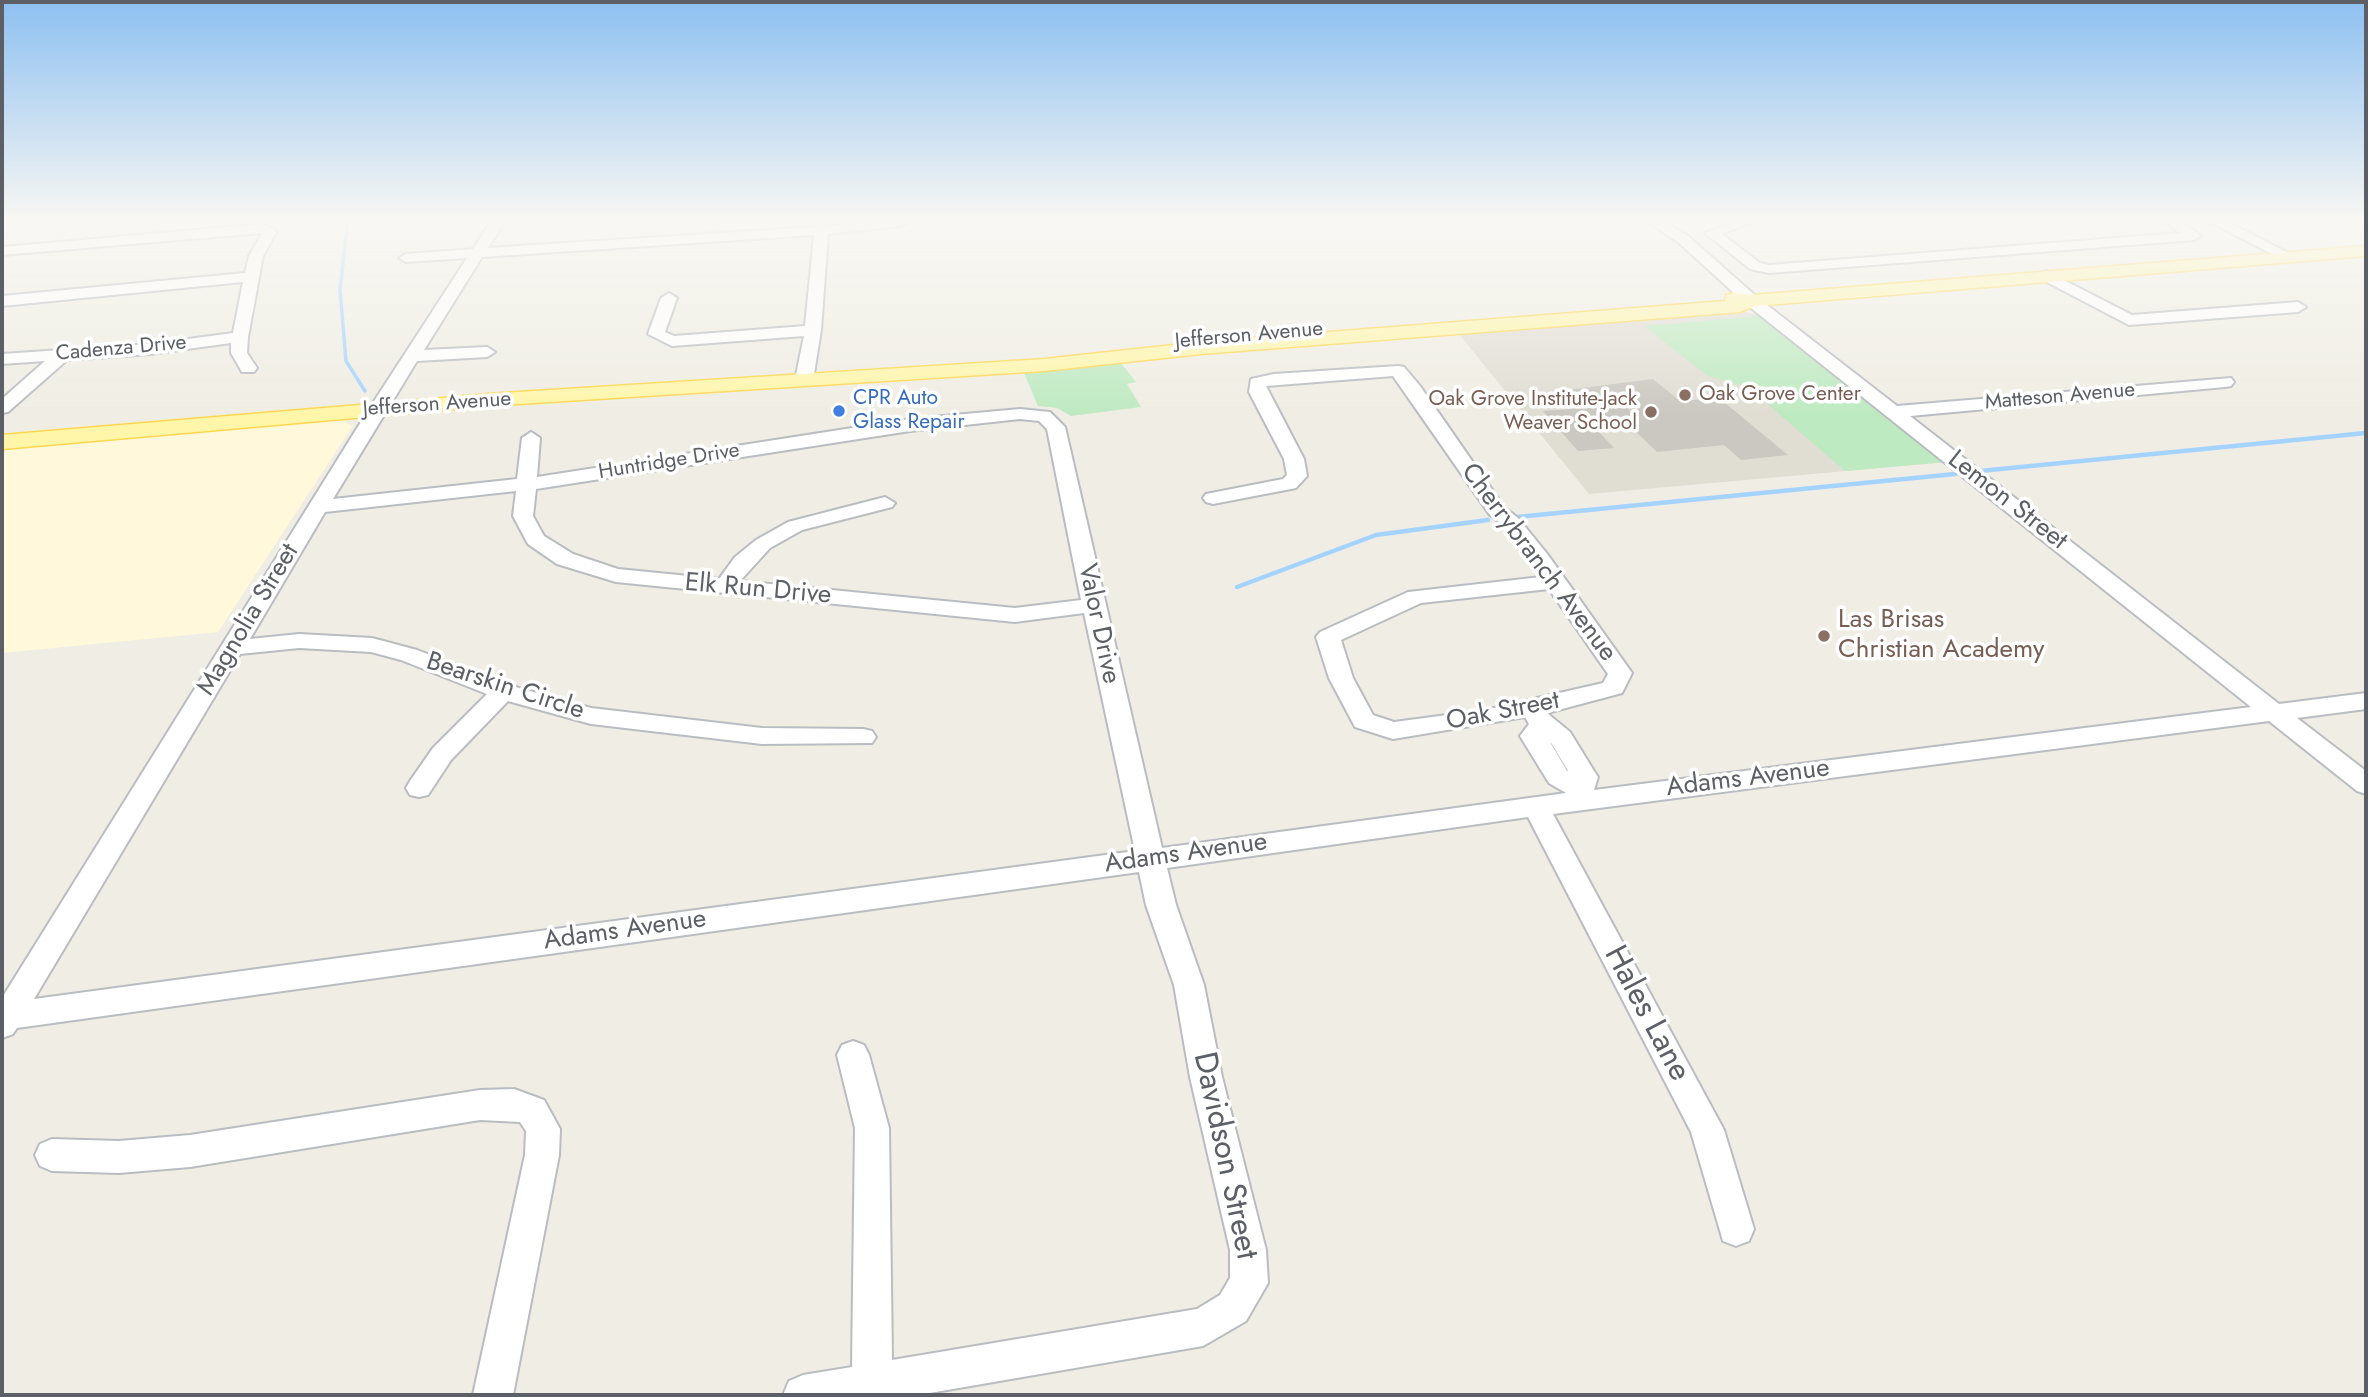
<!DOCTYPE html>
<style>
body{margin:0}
#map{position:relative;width:2368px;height:1397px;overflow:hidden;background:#f0eee4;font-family:Jost,sans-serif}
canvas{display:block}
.frame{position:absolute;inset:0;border:4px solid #5c6066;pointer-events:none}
</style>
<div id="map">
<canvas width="2368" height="1397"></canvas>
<div class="frame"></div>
</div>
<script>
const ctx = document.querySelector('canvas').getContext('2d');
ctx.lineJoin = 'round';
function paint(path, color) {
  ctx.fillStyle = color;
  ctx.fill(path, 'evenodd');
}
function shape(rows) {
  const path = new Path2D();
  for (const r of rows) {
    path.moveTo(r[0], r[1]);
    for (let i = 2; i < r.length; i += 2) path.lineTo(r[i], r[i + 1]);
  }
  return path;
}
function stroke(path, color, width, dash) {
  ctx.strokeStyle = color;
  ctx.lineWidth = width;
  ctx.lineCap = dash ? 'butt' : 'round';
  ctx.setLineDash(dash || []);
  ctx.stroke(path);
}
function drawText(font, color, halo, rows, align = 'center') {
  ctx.font = font + ' Jost,sans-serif';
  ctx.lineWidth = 7;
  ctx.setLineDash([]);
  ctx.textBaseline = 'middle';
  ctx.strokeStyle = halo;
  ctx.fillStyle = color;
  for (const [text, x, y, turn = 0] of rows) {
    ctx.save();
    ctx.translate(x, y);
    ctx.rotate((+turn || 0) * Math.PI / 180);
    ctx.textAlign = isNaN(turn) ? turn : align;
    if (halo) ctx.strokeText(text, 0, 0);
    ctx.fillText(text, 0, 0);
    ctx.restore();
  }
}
paint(shape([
 [344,420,352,427,218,632,2,653,2,448,240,425]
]), '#fff8da');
paint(shape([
 [1737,309,1760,316,1947,462,1589,494,1458,333]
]), '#e0ddd3');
paint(shape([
 [1760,316,1947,462,1845,471,1748,387,1708,376,1644,326],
 [1121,363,1136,382,1127,384,1141,407,1071,416,1057,408,1038,406,1023,371]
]), '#beeac1');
stroke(shape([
 [348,218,340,290,346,361,365,391]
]), '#a5d3ff', 3.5);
stroke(shape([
 [1980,471,2366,433],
 [1517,517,1955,474],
 [1237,587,1376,535,1488,520]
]), '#a5d3ff', 4.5);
paint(shape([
 [1653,379,1680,401,1719,398,1788,455,1741,460,1724,445,1657,452,1633,429,1599,432,1614,448,1578,451,1543,411,1585,408,1567,390]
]), '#cbc8c1');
const minor = shape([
 [493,218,507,218,488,248,814,227,815,218,829,218,828,226,900,218,908,222,901,226,828,234,821,330,813,380,804,385,795,380,804,336,672,346,648,334,661,298,669,293,677,298,665,332,674,336,805,326,814,235,482,257,424,350,487,347,495,352,487,357,417,361,333,499,517,479,522,438,531,432,540,438,537,477,910,419,1020,409,1050,412,1065,427,1162,848,1566,793,1549,783,1520,736,1529,724,1525,717,1393,739,1355,727,1329,678,1316,637,1320,632,1408,592,1541,577,1504,526,1490,515,1393,376,1266,386,1304,459,1307,476,1296,488,1213,504,1206,502,1203,498,1206,494,1283,479,1287,475,1284,459,1249,392,1251,379,1274,374,1398,366,1404,367,1420,386,1504,507,1518,518,1548,555,1632,673,1622,693,1547,713,1570,732,1594,771,1598,777,1594,790,2251,707,1746,304,1678,242,1642,218,1659,218,1688,236,1758,298,1897,406,2231,378,2234,382,2231,386,2225,387,1910,416,2279,704,2366,693,2366,709,2297,718,2366,771,2366,794,2357,791,2269,721,1553,814,1724,1130,1754,1229,1749,1241,1736,1246,1723,1241,1691,1132,1528,817,1167,868,1176,905,1204,985,1222,1077,1266,1250,1268,1283,1246,1321,1203,1346,918,1395,783,1395,789,1381,803,1375,852,1367,855,1128,837,1055,842,1045,853,1041,864,1045,869,1055,889,1128,892,1360,1197,1309,1220,1295,1230,1278,1230,1250,1190,1077,1174,985,1146,905,1139,872,17,1028,13,1034,2,1038,2,998,369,409,467,258,406,262,399,258,406,254,473,249,493,218],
 [1020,419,1039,421,1047,429,1081,600,1015,608,740,581,770,548,802,530,892,507,895,503,885,497,788,522,756,540,735,557,719,579,618,569,573,554,544,536,533,516,536,489,910,431,1020,419],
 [516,491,513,516,528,544,557,564,616,582,1015,622,1084,613,1135,851,34,999,240,654,299,648,371,652,401,660,487,694,433,748,410,781,406,788,410,795,419,797,428,795,451,760,508,701,591,724,762,744,872,743,876,737,872,731,863,729,762,728,591,708,512,686,417,650,372,638,299,634,250,639,325,512,516,491],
 [1549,589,1608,674,1603,683,1485,710,1394,722,1373,715,1353,678,1341,640,1421,603,1549,589],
 [1550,742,1552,744,1568,771,1567,771,1550,742],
 [1743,218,1763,218,1722,234,1760,263,1769,265,2180,233,2160,218,2176,218,2201,236,2194,240,1769,273,1750,269,1705,233,1743,218],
 [2202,218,2220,218,2296,257,2289,261,2284,260,2202,218],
 [263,224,277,231,263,256,248,337,247,353,257,368,254,372,242,372,231,353,231,343,150,354,67,360,8,412,2,413,2,399,45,361,2,364,2,354,150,344,233,333,243,282,2,306,2,296,245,273,249,256,262,233,2,255,2,247,263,224],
 [2046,271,2132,315,2298,302,2306,307,2298,312,2129,325,2041,279,2041,273,2046,271],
 [514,1089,544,1100,560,1129,559,1155,513,1395,473,1395,525,1155,526,1131,520,1122,480,1120,190,1167,119,1173,52,1171,40,1166,35,1155,40,1144,52,1139,119,1141,190,1135,480,1090,514,1089]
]);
const major = shape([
 [2366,246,2366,256,1755,306,1740,312,1201,354,1044,371,502,405,2,449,2,435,502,393,1044,359,1201,342,1725,301,1726,295,1733,293,1752,295,2366,246]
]);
stroke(minor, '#b9bcc1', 4);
stroke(major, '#ffd74e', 3);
paint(minor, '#fff');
paint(major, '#fff6aa');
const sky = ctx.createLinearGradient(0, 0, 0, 414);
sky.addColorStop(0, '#8dc0f1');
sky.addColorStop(0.53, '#f8f7f3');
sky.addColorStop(1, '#f8f7f300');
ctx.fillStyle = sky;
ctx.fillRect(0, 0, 2368, 414);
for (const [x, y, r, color] of [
 [1685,395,7,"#8d6e63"],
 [839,411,7,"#3f7fe0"],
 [1651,412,7,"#8d6e63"],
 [1824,636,7,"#8d6e63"]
]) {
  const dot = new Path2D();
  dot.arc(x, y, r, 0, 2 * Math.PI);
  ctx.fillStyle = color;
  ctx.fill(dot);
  stroke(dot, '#fff', 2.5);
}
drawText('21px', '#5c6066', '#fff', [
 ["Jefferson Avenue",1249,336,-5],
 ["Cadenza Drive",121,349,-5],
 ["Matteson Avenue",2060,397,-5],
 ["Jefferson Avenue",437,405,-4],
 ["Huntridge Drive",669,462,-9]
]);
drawText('21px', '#785e54', '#fff', [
 ["Oak Grove Center",1699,395],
 ["Oak Grove Institute-Jack",1637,400,"right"],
 ["Weaver School",1637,424,"right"]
], 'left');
drawText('21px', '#366cbe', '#fff', [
 ["CPR Auto",853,399],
 ["Glass Repair",853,423]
], 'left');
drawText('26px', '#5c6066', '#fff', [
 ["Lemon Street",2007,501,38],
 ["Cherrybranch Avenue",1538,563,53],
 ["Elk Run Drive",758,590,5],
 ["Magnolia Street",249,620,-59],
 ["Valor Drive",1098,624,78],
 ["Bearskin Circle",505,687,18],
 ["Oak Street",1503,712,-11],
 ["Adams Avenue",1748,779,-7],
 ["Adams Avenue",1186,854,-8],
 ["Adams Avenue",625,931,-8]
]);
drawText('26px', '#785e54', '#fff', [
 ["Las Brisas",1838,621],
 ["Christian Academy",1838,651]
], 'left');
drawText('32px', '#5c6066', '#fff', [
 ["Hales Lane",1646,1014,62],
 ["Davidson Street",1224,1156,78]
]);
</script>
